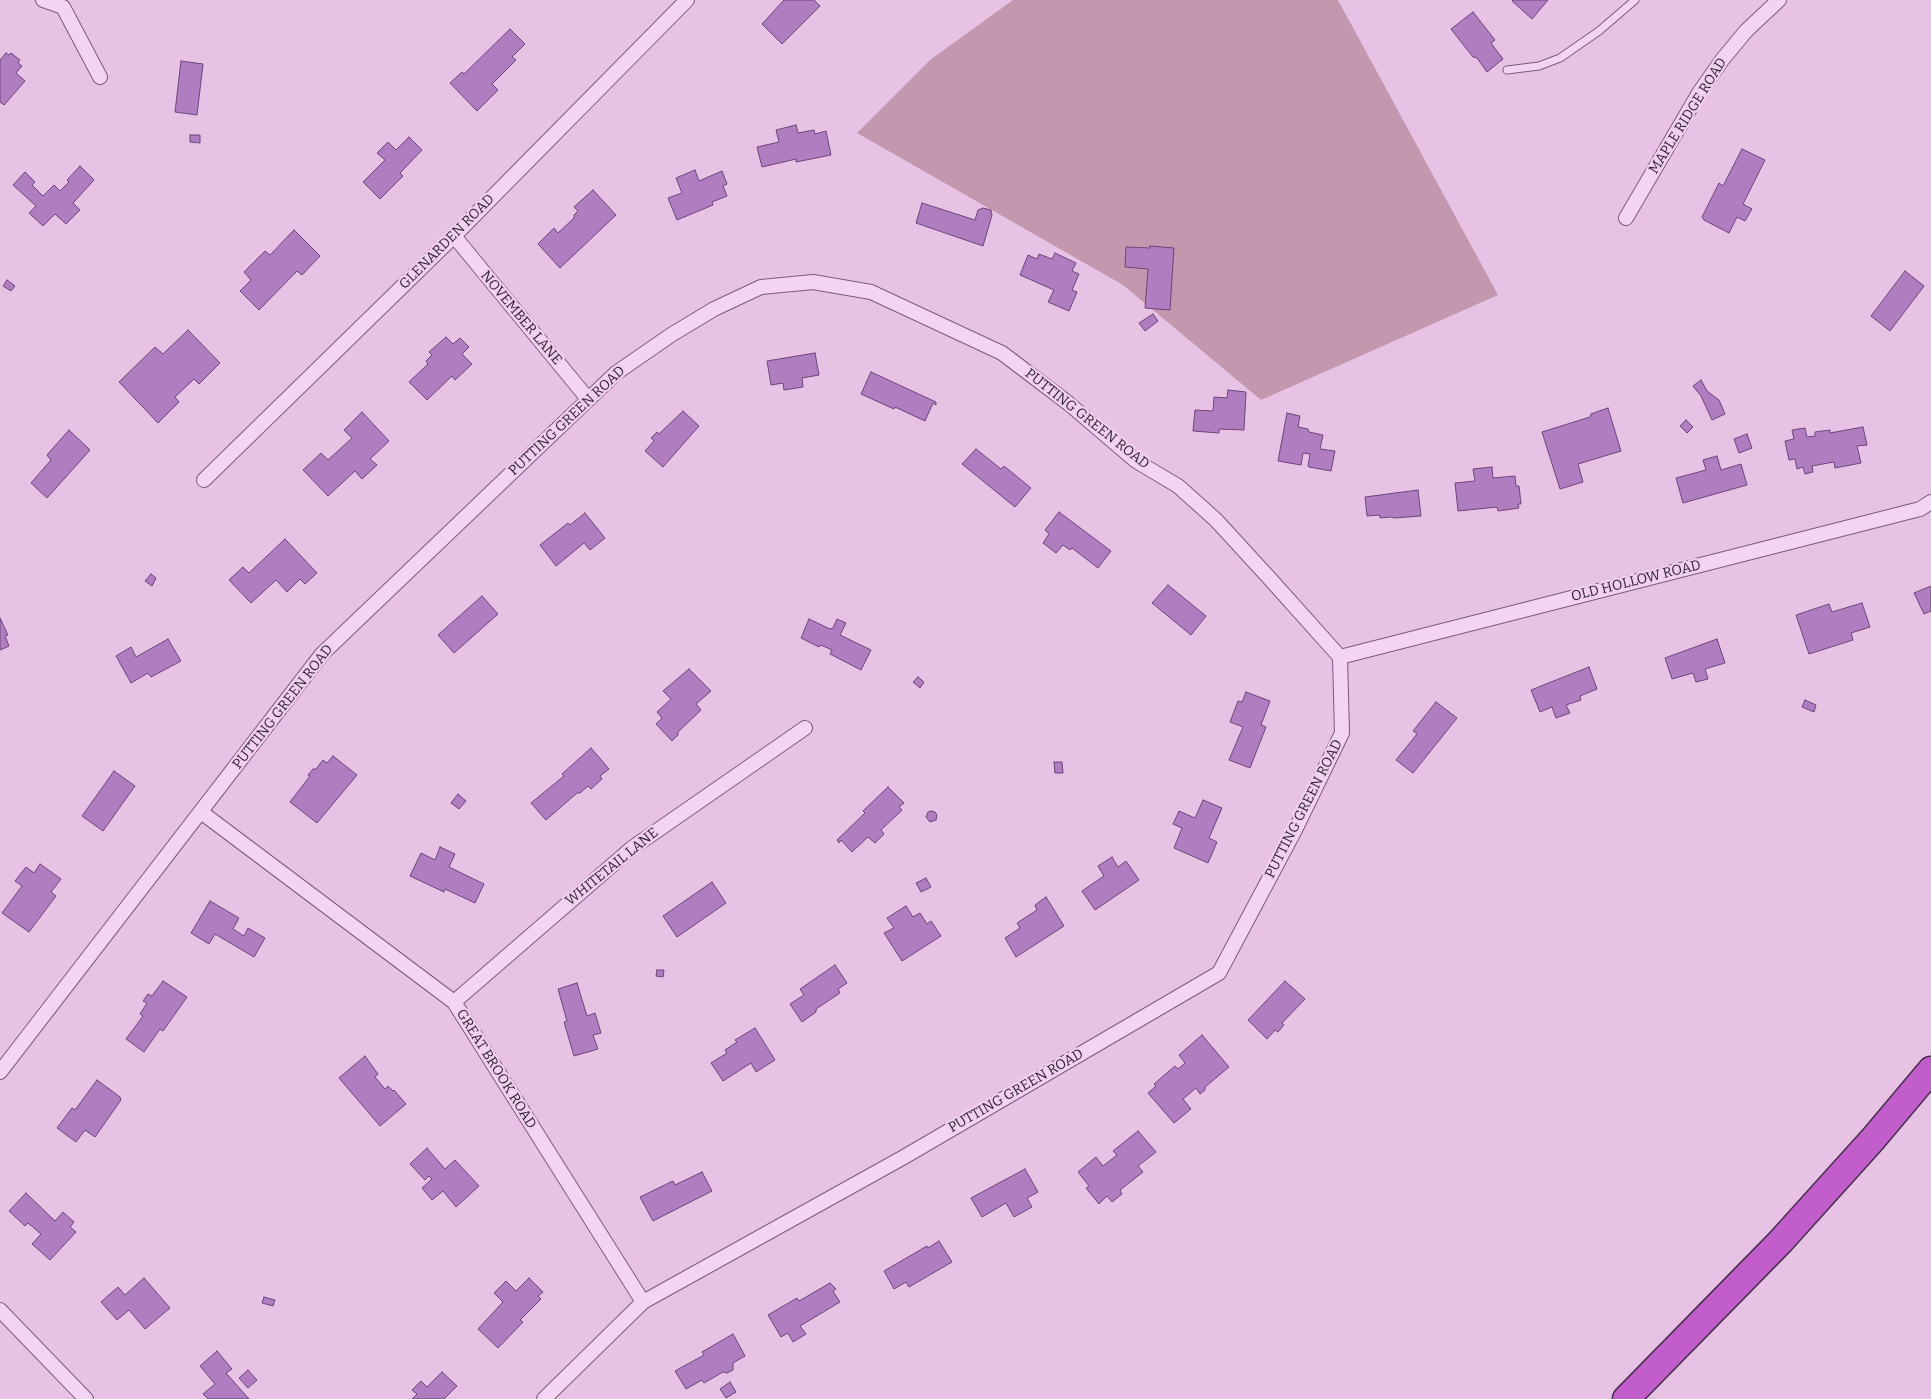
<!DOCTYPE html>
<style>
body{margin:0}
canvas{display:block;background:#e7c2e5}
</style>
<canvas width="1931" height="1399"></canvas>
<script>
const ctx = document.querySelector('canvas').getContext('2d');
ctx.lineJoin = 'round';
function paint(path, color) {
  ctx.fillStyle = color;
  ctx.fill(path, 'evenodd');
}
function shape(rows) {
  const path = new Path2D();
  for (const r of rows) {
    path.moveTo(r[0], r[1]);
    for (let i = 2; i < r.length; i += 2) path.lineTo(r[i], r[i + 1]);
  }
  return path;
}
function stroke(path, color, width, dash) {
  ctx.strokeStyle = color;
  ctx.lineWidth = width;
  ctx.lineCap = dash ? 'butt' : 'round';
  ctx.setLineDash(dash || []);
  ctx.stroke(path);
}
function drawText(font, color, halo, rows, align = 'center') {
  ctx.font = font + ' Bitter,serif';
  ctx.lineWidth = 4.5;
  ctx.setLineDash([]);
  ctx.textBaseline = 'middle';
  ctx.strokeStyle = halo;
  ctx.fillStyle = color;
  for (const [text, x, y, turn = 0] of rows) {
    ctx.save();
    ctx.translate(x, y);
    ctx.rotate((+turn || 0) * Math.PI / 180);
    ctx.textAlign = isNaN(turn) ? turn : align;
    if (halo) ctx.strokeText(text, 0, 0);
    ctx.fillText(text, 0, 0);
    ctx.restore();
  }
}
paint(shape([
 [1013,0,1338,0,1498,295,1261,400,1123,285,857,133,930,60]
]), '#c398af');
const building = shape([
 [784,0,814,0,820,6,782,44,762,24,784,0],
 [1513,0,1548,0,1532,19,1512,1,1513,0],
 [1473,12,1495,40,1491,43,1503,59,1487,72,1477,58,1473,57,1451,29,1473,12],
 [510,29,525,44,512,57,516,60,492,84,498,90,477,111,450,83,462,72,464,74,510,29],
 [6,53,9,55,11,53,20,60,18,63,22,66,16,73,25,81,4,105,0,102,0,60,6,53],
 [181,61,203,64,197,115,175,112,181,61],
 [796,125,798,133,814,130,815,134,826,131,831,155,796,162,796,159,762,167,757,147,779,142,776,130,796,125],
 [190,135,200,135,200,143,190,142,190,135],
 [409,137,422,150,400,173,403,176,380,199,363,182,385,160,377,153,388,142,396,150,409,137],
 [1742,149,1765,160,1743,204,1752,209,1745,221,1737,217,1729,233,1704,220,1702,217,1719,183,1723,186,1742,149],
 [80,166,94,180,73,203,80,210,66,224,55,214,43,226,29,213,36,206,13,185,25,172,35,182,32,185,43,196,54,185,60,191,69,182,67,180,80,166],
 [695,170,699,181,722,171,727,184,723,186,727,196,712,202,713,205,677,220,668,198,682,193,676,178,695,170],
 [593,190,616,215,560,268,538,244,554,228,558,233,574,218,574,215,578,211,574,207,593,190],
 [922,203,975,220,978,210,983,208,991,210,992,215,983,246,916,223,922,203],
 [294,230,320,256,302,275,297,271,259,310,240,291,251,280,244,272,265,251,270,255,294,230],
 [1150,246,1174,248,1170,310,1145,308,1148,269,1125,267,1126,247,1150,248,1150,246],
 [1055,253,1076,263,1072,271,1079,274,1072,290,1077,292,1069,311,1048,302,1054,290,1020,275,1028,255,1037,259,1039,254,1052,259,1055,253],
 [1905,271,1924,286,1890,331,1871,316,1905,271],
 [7,280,15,286,11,291,3,286,7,280],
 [1153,314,1158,321,1145,331,1139,323,1153,314],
 [188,330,220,363,199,384,194,379,175,397,179,402,158,423,119,382,155,347,163,354,188,330],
 [446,337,453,344,460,338,469,347,462,354,472,364,455,380,452,376,427,400,409,382,428,364,426,361,432,355,429,352,446,337],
 [815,353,819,375,802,378,803,387,784,390,783,383,771,385,767,361,815,353],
 [871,372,936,402,936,405,933,403,925,421,895,407,894,409,861,394,871,372],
 [1701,380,1707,391,1719,400,1725,414,1712,420,1701,396,1693,386,1701,380],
 [1228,390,1246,392,1244,430,1219,429,1219,433,1193,431,1195,410,1213,411,1214,397,1227,398,1228,390],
 [1608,408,1621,451,1578,464,1583,482,1560,489,1542,432,1590,417,1591,414,1608,408],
 [683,411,699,426,663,467,645,451,654,441,651,438,657,432,659,434,683,411],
 [362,412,389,441,370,459,377,465,362,479,355,471,328,496,303,470,321,453,328,460,352,438,344,430,362,412],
 [1287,413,1300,416,1298,427,1308,429,1309,432,1323,435,1320,449,1335,451,1331,471,1309,467,1308,466,1310,454,1303,453,1301,465,1278,461,1287,413],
 [1686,420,1693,427,1687,433,1680,426,1686,420],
 [1863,427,1867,445,1857,446,1861,463,1835,468,1834,462,1812,466,1813,472,1805,474,1803,467,1797,469,1795,459,1789,460,1785,441,1794,439,1792,430,1805,428,1807,437,1815,436,1815,432,1830,430,1830,433,1863,427],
 [69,430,90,450,47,498,31,483,51,460,47,455,69,430],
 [1747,434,1752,448,1739,453,1734,439,1747,434],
 [976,449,1001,469,1004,466,1031,488,1015,507,962,464,976,449],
 [1717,456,1721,470,1741,464,1747,485,1683,503,1676,478,1706,470,1703,460,1717,456],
 [1492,467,1493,478,1515,476,1516,486,1519,486,1521,504,1518,504,1519,508,1498,511,1497,507,1458,511,1455,483,1475,481,1473,469,1492,467],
 [1418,490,1421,516,1394,518,1391,517,1380,518,1380,515,1367,516,1365,497,1418,490],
 [1059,512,1111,551,1098,568,1072,548,1070,550,1063,545,1056,553,1043,543,1049,534,1045,530,1059,512],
 [585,513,605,538,590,550,584,543,556,566,540,545,568,523,570,525,585,513],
 [285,539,317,573,305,584,300,579,287,592,276,580,251,603,229,580,243,567,249,573,285,539],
 [151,574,156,578,152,586,145,581,151,574],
 [1168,585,1206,616,1191,635,1152,603,1168,585],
 [1931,586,1931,611,1924,614,1914,593,1931,586],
 [482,596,498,614,454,653,438,635,482,596],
 [1862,603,1870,627,1851,633,1853,640,1809,654,1796,615,1829,604,1832,612,1862,603],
 [0,618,8,635,5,636,9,646,0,650,0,618],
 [809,619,830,629,833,628,837,619,846,623,840,635,871,650,861,670,830,654,832,650,821,645,819,647,801,638,809,619],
 [168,639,181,661,151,677,148,673,131,683,116,656,131,647,136,657,168,639],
 [1717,639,1725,663,1705,669,1708,679,1696,682,1693,673,1672,679,1665,658,1717,639],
 [1589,667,1597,689,1580,696,1581,700,1566,705,1570,713,1556,718,1552,707,1540,712,1531,690,1589,667],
 [689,669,711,691,696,704,701,710,678,732,678,735,672,741,656,724,662,718,657,712,671,699,663,691,689,669],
 [918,677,924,682,920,688,913,682,918,677],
 [1246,692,1270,701,1261,725,1266,727,1250,768,1229,760,1243,727,1230,722,1238,701,1242,702,1246,692],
 [1805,700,1816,705,1814,712,1802,707,1805,700],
 [1436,702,1457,718,1413,773,1396,760,1417,734,1413,731,1436,702],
 [591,748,609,769,600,776,602,779,591,789,588,786,580,793,577,793,546,820,531,803,564,776,562,774,591,748],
 [333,756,357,775,317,823,290,802,310,776,308,775,313,769,316,769,323,760,327,763,333,756],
 [1054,762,1062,762,1063,773,1055,773,1054,762],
 [114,771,135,786,103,831,82,816,114,771],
 [888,787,904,803,899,807,902,810,881,830,884,834,875,843,868,837,852,852,841,840,839,843,837,840,865,813,863,811,888,787],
 [458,794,466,801,459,809,451,803,458,794],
 [1203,800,1222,808,1209,838,1217,842,1208,863,1174,848,1182,828,1173,824,1179,811,1195,818,1203,800],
 [931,811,935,812,937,815,936,820,930,822,926,817,928,812,931,811],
 [440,847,455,854,449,867,484,884,475,903,445,889,444,892,410,876,421,853,435,860,440,847],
 [1112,857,1118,867,1126,861,1139,880,1095,910,1082,891,1104,876,1098,866,1112,857],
 [40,864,61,879,51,892,56,896,29,932,2,913,22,886,15,881,26,867,34,873,40,864],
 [926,878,931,887,921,892,916,883,926,878],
 [712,882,726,903,677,937,663,916,712,882],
 [1046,897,1064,926,1016,957,1005,938,1020,928,1017,923,1037,910,1035,905,1046,897],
 [210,901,239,918,233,929,244,936,248,928,265,938,254,957,215,934,209,944,191,933,210,901],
 [906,906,913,917,920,913,927,924,931,921,941,936,902,961,884,933,894,928,887,918,906,906],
 [835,965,847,983,838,989,840,993,816,1009,816,1012,802,1022,790,1004,804,995,800,989,835,965],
 [657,970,664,970,663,977,656,976,657,970],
 [163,981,187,997,163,1031,160,1029,144,1052,126,1039,143,1016,140,1014,147,1003,143,1001,148,994,152,996,163,981],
 [1285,981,1305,999,1282,1023,1284,1025,1278,1032,1275,1030,1267,1039,1248,1020,1285,981],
 [577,983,587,1016,595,1013,601,1033,593,1035,598,1049,574,1056,564,1022,567,1021,558,989,577,983],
 [755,1028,775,1060,756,1072,751,1063,723,1081,711,1063,727,1053,725,1050,737,1042,735,1040,755,1028],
 [1202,1035,1229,1067,1205,1087,1205,1090,1200,1094,1196,1088,1183,1099,1191,1109,1174,1123,1148,1093,1156,1086,1154,1084,1175,1066,1178,1069,1185,1063,1179,1055,1202,1035],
 [365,1056,378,1074,375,1077,385,1089,388,1086,393,1091,394,1090,406,1104,380,1126,339,1078,365,1056],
 [97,1080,120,1097,121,1100,95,1137,85,1130,76,1142,57,1128,72,1108,75,1110,97,1080],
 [1138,1131,1156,1152,1138,1166,1143,1172,1120,1190,1122,1194,1112,1202,1107,1196,1099,1204,1086,1188,1089,1186,1078,1172,1096,1157,1103,1166,1117,1155,1113,1151,1138,1131],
 [427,1148,445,1169,455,1160,479,1186,456,1207,443,1191,432,1200,422,1188,432,1179,429,1176,425,1180,410,1164,427,1148],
 [1025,1169,1038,1192,1027,1198,1032,1207,1014,1217,1006,1203,982,1217,971,1198,1025,1169],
 [702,1172,712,1191,653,1221,640,1197,673,1181,675,1185,702,1172],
 [26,1193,55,1221,63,1212,74,1222,70,1227,76,1232,50,1260,32,1244,41,1234,28,1223,25,1226,9,1211,26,1193],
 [939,1241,952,1262,909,1287,906,1282,894,1289,884,1271,927,1246,928,1248,939,1241],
 [144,1278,170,1308,145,1329,129,1310,117,1320,101,1302,118,1287,125,1295,144,1278],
 [529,1278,543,1292,538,1296,541,1299,520,1320,523,1322,498,1348,478,1329,503,1302,494,1293,506,1281,516,1291,529,1278],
 [830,1283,836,1289,833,1291,840,1302,800,1326,806,1334,793,1342,788,1333,781,1337,768,1315,797,1298,799,1301,830,1283],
 [264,1297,275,1300,273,1306,262,1303,264,1297],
 [733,1334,745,1356,733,1363,733,1370,727,1373,723,1372,704,1383,702,1380,686,1389,675,1371,704,1355,702,1352,733,1334],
 [217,1351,232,1369,226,1373,249,1399,208,1399,203,1394,215,1384,200,1366,217,1351],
 [248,1370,257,1380,248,1388,239,1378,248,1370],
 [442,1372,457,1386,444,1399,412,1399,417,1394,412,1390,421,1381,427,1387,442,1372],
 [730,1382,736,1392,726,1398,720,1389,730,1382]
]);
paint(building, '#b07dc0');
stroke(building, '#6c457a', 1);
const service = shape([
 [1507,70,1539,66,1560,58,1599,31,1635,0]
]);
const minor = shape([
 [43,0,63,7,100,77],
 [1626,218,1699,93,1722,60,1746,31,1779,0],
 [454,236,588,399],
 [204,480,454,236,687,0],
 [1340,657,1920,509,1931,502],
 [201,812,454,1002,643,1302],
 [454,1002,632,848,805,728],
 [0,1072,322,654,616,373,671,335,714,309,761,287,813,282,871,292,1002,353,1068,403,1136,461,1178,486,1216,520,1271,580,1340,657,1342,733,1295,830,1219,973,904,1157,643,1302,544,1399],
 [0,1310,86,1399]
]);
const motorway = shape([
 [1626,1399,1780,1242,1873,1139,1931,1070]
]);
stroke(service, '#7a5b7f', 9);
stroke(minor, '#7a5b7f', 16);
stroke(motorway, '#472f4d', 29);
stroke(service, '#f3d4f2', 7);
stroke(minor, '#f3d4f2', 14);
stroke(motorway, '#c25dcc', 26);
drawText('14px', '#2d1e30', '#f0d0ee', [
 ["MAPLE RIDGE ROAD",1688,116,-58],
 ["GLENARDEN ROAD",447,242,-45],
 ["NOVEMBER LANE",521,318,50],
 ["PUTTING GREEN ROAD",1087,419,38],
 ["PUTTING GREEN ROAD",567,421,-43],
 ["OLD HOLLOW ROAD",1636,581,-14],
 ["PUTTING GREEN ROAD",283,707,-52],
 ["PUTTING GREEN ROAD",1304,809,-63],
 ["WHITETAIL LANE",612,867,-39],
 ["GREAT BROOK ROAD",496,1069,58],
 ["PUTTING GREEN ROAD",1016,1091,-30]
]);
</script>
